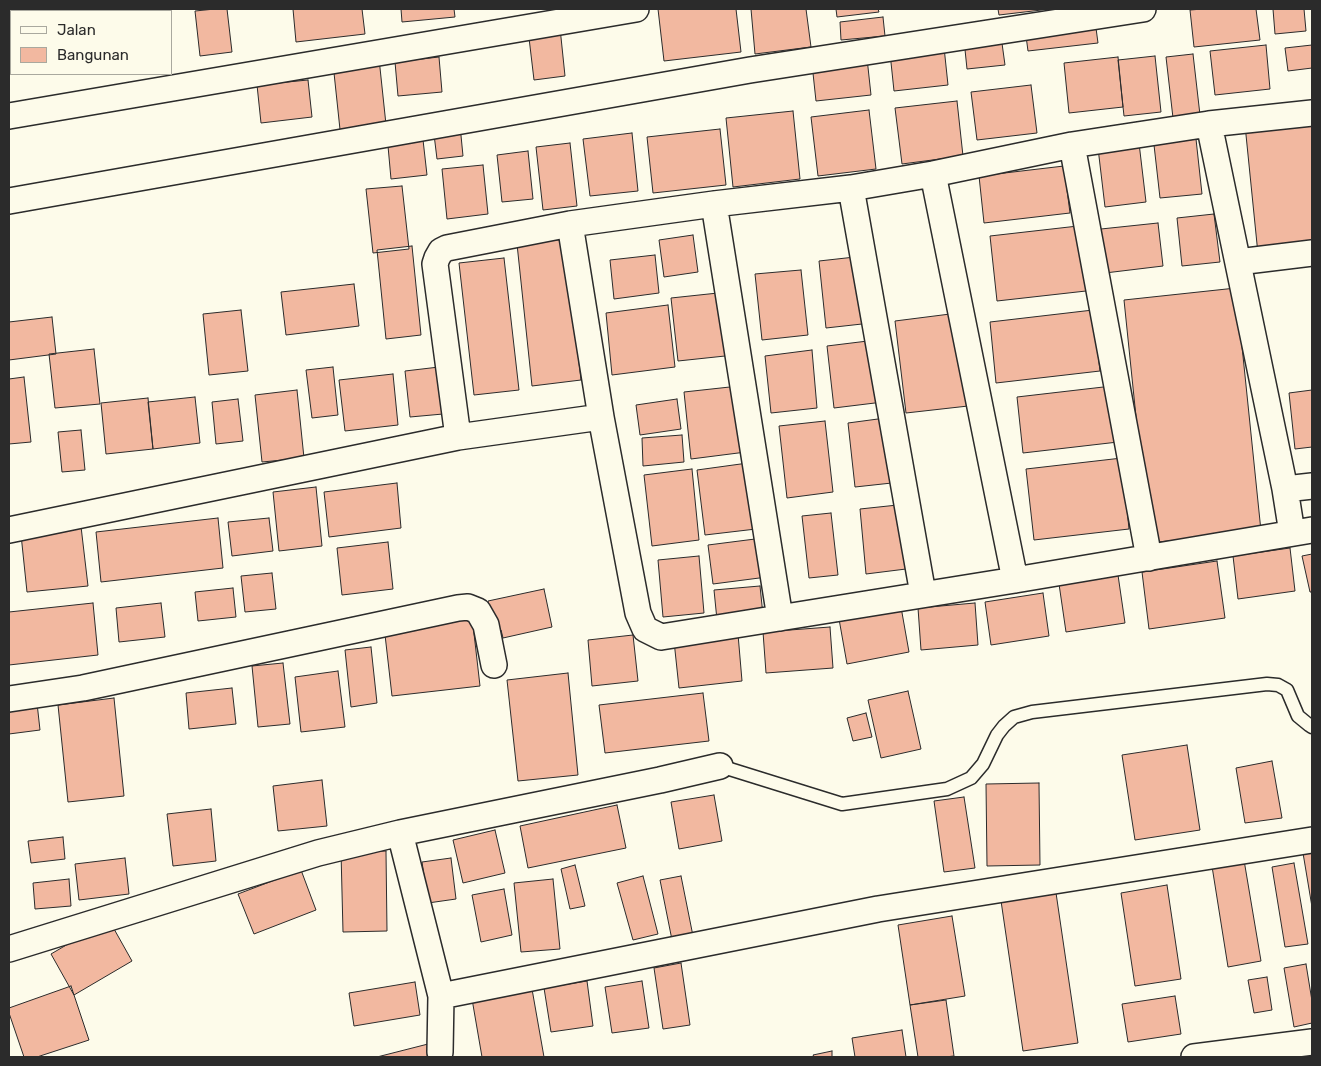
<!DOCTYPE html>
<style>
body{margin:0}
#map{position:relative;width:1321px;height:1066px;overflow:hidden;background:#fdfbea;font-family:Rubik,sans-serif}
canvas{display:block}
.frame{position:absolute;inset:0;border:10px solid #2b2b2b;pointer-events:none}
.legend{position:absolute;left:10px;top:10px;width:162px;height:65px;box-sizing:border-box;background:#fdfbea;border:1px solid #a9a89e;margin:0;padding:6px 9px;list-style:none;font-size:15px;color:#2b2b2b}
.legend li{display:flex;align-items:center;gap:10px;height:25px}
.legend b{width:25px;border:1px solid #a9a89e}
</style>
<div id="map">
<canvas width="1321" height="1066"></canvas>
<div class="frame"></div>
<ul class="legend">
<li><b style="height:6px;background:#fdfbea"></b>Jalan</li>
<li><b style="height:14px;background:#f2b8a0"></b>Bangunan</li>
</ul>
</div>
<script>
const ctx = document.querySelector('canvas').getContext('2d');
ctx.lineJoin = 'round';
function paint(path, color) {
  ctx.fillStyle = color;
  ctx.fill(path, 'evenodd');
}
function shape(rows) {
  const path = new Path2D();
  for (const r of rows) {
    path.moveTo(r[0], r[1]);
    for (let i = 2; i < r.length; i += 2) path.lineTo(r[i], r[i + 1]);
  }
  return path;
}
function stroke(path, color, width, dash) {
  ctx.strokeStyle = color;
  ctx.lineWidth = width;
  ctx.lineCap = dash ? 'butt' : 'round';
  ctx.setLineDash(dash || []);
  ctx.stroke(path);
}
const building = shape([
 [215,9,227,9,232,52,200,56,195,11,215,9],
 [293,9,362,9,365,34,296,42,293,9],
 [401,9,454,9,455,17,402,22,401,9],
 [658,9,736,9,741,52,664,61,658,9],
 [751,9,806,9,811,47,755,54,751,9],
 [836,9,878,9,879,12,837,17,836,9],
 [998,9,1050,9,999,15,998,9],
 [1203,9,1256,9,1260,40,1194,47,1190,10,1203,9],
 [1273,9,1304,9,1306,31,1275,34,1273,9],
 [883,17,885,36,841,40,840,22,883,17],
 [559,18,565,76,534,80,527,21,559,18],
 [1096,28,1098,43,1028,51,1026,36,1096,28],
 [1001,36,1005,65,967,69,964,40,1001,36],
 [1266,45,1270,89,1215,95,1210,51,1266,45],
 [1312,45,1312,68,1288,71,1285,48,1312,45],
 [944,47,948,85,894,91,890,53,944,47],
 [378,49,387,134,341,139,332,54,378,49],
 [1193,54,1200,115,1173,118,1166,57,1193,54],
 [1155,56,1161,112,1124,116,1118,60,1155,56],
 [439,57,442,92,398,96,395,62,439,57],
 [1118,57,1123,107,1069,113,1064,63,1118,57],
 [867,58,871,95,816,101,812,64,867,58],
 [308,80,312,117,261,123,257,85,308,80],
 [1031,85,1037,133,977,140,971,92,1031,85],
 [957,101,963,156,902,164,895,108,957,101],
 [869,110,876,169,818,176,811,117,869,110],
 [793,111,800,179,733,187,726,118,793,111],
 [459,115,463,156,437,159,432,118,459,115],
 [1312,118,1312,248,1258,254,1245,125,1312,118],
 [720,129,726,185,653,193,647,137,720,129],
 [422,131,427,175,391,179,387,135,422,131],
 [632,133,638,191,590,196,583,139,632,133],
 [1196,139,1202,194,1160,198,1154,145,1196,139],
 [570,143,577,206,543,210,536,147,570,143],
 [1139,143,1146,202,1105,207,1098,148,1139,143],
 [528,151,533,199,502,202,497,155,528,151],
 [483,165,488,214,447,219,442,169,483,165],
 [1064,166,1070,213,984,223,979,176,1064,166],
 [402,186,409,249,373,253,366,189,402,186],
 [1214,214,1220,262,1182,266,1177,218,1214,214],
 [1158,223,1163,266,1105,273,1101,229,1158,223],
 [1078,226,1086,291,997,301,990,236,1078,226],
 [693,235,698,272,664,277,659,240,693,235],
 [565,239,581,380,532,386,517,244,565,239],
 [412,246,421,335,386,339,377,250,412,246],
 [655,255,659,293,614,299,610,260,655,255],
 [864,256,871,323,826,328,819,261,864,256],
 [504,258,519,390,474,395,459,263,504,258],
 [801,270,808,335,762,340,755,274,801,270],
 [354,284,359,326,286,335,281,292,354,284],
 [1236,288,1261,531,1149,543,1124,300,1236,288],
 [718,293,725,356,678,361,671,298,718,293],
 [668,305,675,367,612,375,606,313,668,305],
 [241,310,248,371,209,375,203,314,241,310],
 [1093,310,1100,371,996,383,990,322,1093,310],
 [966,312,977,405,906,413,895,321,966,312],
 [52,317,56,354,9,360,9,322,52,317],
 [876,340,883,402,834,408,827,346,876,340],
 [94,349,100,404,55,408,49,354,94,349],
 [812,350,817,408,771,413,765,356,812,350],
 [333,367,338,415,312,418,306,370,333,367],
 [439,367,443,414,410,417,405,371,439,367],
 [393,374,398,425,345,431,339,380,393,374],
 [24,377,31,442,9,444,9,379,24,377],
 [739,386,746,452,691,459,684,392,739,386],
 [1112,386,1118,442,1023,453,1017,397,1112,386],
 [297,390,304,458,262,462,255,395,297,390],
 [1312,390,1312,447,1295,449,1289,393,1312,390],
 [195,397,200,443,153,449,148,402,195,397],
 [148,398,153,449,106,454,101,403,148,398],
 [238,399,243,441,216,444,212,402,238,399],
 [677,399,681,429,640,435,636,405,677,399],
 [893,417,901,482,855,487,848,423,893,417],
 [825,421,833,492,787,498,779,426,825,421],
 [81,430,85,470,62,472,58,432,81,430],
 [682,435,684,462,643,466,642,438,682,435],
 [1122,458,1129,529,1034,540,1026,469,1122,458],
 [748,463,756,529,705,535,697,470,748,463],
 [692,469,699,540,652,546,644,475,692,469],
 [397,483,401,528,329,537,324,492,397,483],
 [316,487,322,546,279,551,273,492,316,487],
 [907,504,914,568,866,574,860,509,907,504],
 [831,513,838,575,809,578,802,516,831,513],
 [80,518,88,586,27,592,20,525,80,518],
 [218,518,223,568,101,582,96,532,218,518],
 [269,518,273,551,232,556,228,522,269,518],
 [763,538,767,577,713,584,708,545,763,538],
 [388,542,393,589,342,595,337,548,388,542],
 [1290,548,1295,591,1238,599,1233,556,1290,548],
 [1312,554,1312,592,1310,592,1302,556,1312,554],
 [699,556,704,613,663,617,658,560,699,556],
 [1217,561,1225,618,1149,629,1142,572,1217,561],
 [272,573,276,609,245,612,241,576,272,573],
 [1118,575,1125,623,1066,632,1059,584,1118,575],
 [760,586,763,615,717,620,714,590,760,586],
 [233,588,236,617,198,621,195,592,233,588],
 [544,589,552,627,503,638,501,630,495,631,488,601,544,589],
 [1043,593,1049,636,991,645,985,602,1043,593],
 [93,603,98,655,9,665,9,612,93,603],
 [161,603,165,637,119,642,116,608,161,603],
 [975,603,978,645,921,650,918,608,975,603],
 [901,607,909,652,847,664,839,619,901,607],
 [472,616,480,686,392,696,384,626,472,616],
 [830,627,833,668,766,673,763,632,830,627],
 [738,634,742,681,679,688,674,641,738,634],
 [633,635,638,681,592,686,588,640,633,635],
 [371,647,377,703,351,707,345,650,371,647],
 [283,663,290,724,258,727,252,666,283,663],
 [338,671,345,727,301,732,295,677,338,671],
 [568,673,578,775,518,781,507,680,568,673],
 [232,688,236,724,189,729,186,693,232,688],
 [908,691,921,749,881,758,868,700,908,691],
 [703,693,709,741,605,753,599,705,703,693],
 [114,698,124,796,68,802,58,705,114,698],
 [37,703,40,730,9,734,9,706,37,703],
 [866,713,872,737,853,741,847,718,866,713],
 [1187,745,1200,830,1135,840,1122,755,1187,745],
 [1272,761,1282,818,1245,823,1236,768,1272,761],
 [322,780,327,826,278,831,273,786,322,780],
 [1039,783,1040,865,987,866,986,784,1039,783],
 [714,795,722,841,679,849,671,802,714,795],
 [964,797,975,868,944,872,934,801,964,797],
 [617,805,626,848,528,868,520,826,617,805],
 [211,809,216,861,173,866,167,814,211,809],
 [495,830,505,873,463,883,453,840,495,830],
 [63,837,65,859,31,863,28,841,63,837],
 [386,851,387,931,343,932,341,852,386,851],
 [1312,851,1312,907,1303,853,1312,851],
 [1243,854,1261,961,1228,967,1211,860,1243,854],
 [125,858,129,894,79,900,75,864,125,858],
 [451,858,456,899,428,903,422,862,451,858],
 [1294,863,1308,944,1285,947,1272,867,1294,863],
 [575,865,585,906,570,909,561,869,575,865],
 [301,870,316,910,254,934,238,894,301,870],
 [643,876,658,934,633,940,617,883,643,876],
 [681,876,693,936,672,940,660,880,681,876],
 [69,879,71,906,35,909,33,883,69,879],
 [553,879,560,949,521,952,514,883,553,879],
 [1167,885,1181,979,1135,986,1121,893,1167,885],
 [1055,886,1078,1043,1023,1051,1000,894,1055,886],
 [504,889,512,935,481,942,472,895,504,889],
 [952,916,965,996,910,1005,898,925,952,916],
 [109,920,132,961,74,995,51,954,109,920],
 [681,963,690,1025,663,1029,654,968,681,963],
 [1306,964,1312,1001,1312,1023,1294,1027,1284,968,1306,964],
 [1267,977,1272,1010,1254,1013,1248,980,1267,977],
 [587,981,593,1026,551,1032,544,988,587,981],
 [642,981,649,1028,612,1033,605,987,642,981],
 [415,982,420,1015,354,1026,349,993,415,982],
 [71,986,89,1040,37,1057,24,1057,9,1013,9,1008,71,986],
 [532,989,544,1057,482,1057,472,999,532,989],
 [1175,996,1181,1034,1128,1042,1122,1004,1175,996],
 [946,1000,954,1056,945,1057,918,1057,910,1005,946,1000],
 [902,1030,906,1057,855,1057,852,1038,902,1030],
 [432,1043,436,1057,377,1057,432,1043],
 [832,1051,832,1057,814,1057,813,1055,832,1051]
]);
paint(building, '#f2b8a0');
stroke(building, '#2b2b2b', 1);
const service = shape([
 [720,766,842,804,947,789,971,778,983,764,997,735,1004,726,1014,717,1032,712,1267,684,1278,685,1287,690,1298,716,1309,725,1312,727]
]);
const minor = shape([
 [9,116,636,9],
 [1209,124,1285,489,1292,533],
 [1072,145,1149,558],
 [933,174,1015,580],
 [851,188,923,594],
 [9,201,750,70,1143,9],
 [714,204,780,618],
 [1238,262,1312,253],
 [601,417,638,613,645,629,661,637,1015,580,1312,530],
 [458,437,435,264,437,258,441,251,447,248,570,224,714,204,851,188,933,174,1072,145,1209,124,1312,113],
 [1285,489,1312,486],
 [9,530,458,437,601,417,570,224],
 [9,699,83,688,458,608,468,607,478,611,486,625,494,665],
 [400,833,441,996,440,1052],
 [9,949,318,853,400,833,660,780,720,766],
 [441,996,878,909,1312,840],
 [1194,1057,1312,1042]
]);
stroke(service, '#2b2b2b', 15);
stroke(minor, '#2b2b2b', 28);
stroke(service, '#fdfbea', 12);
stroke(minor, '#fdfbea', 25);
</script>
